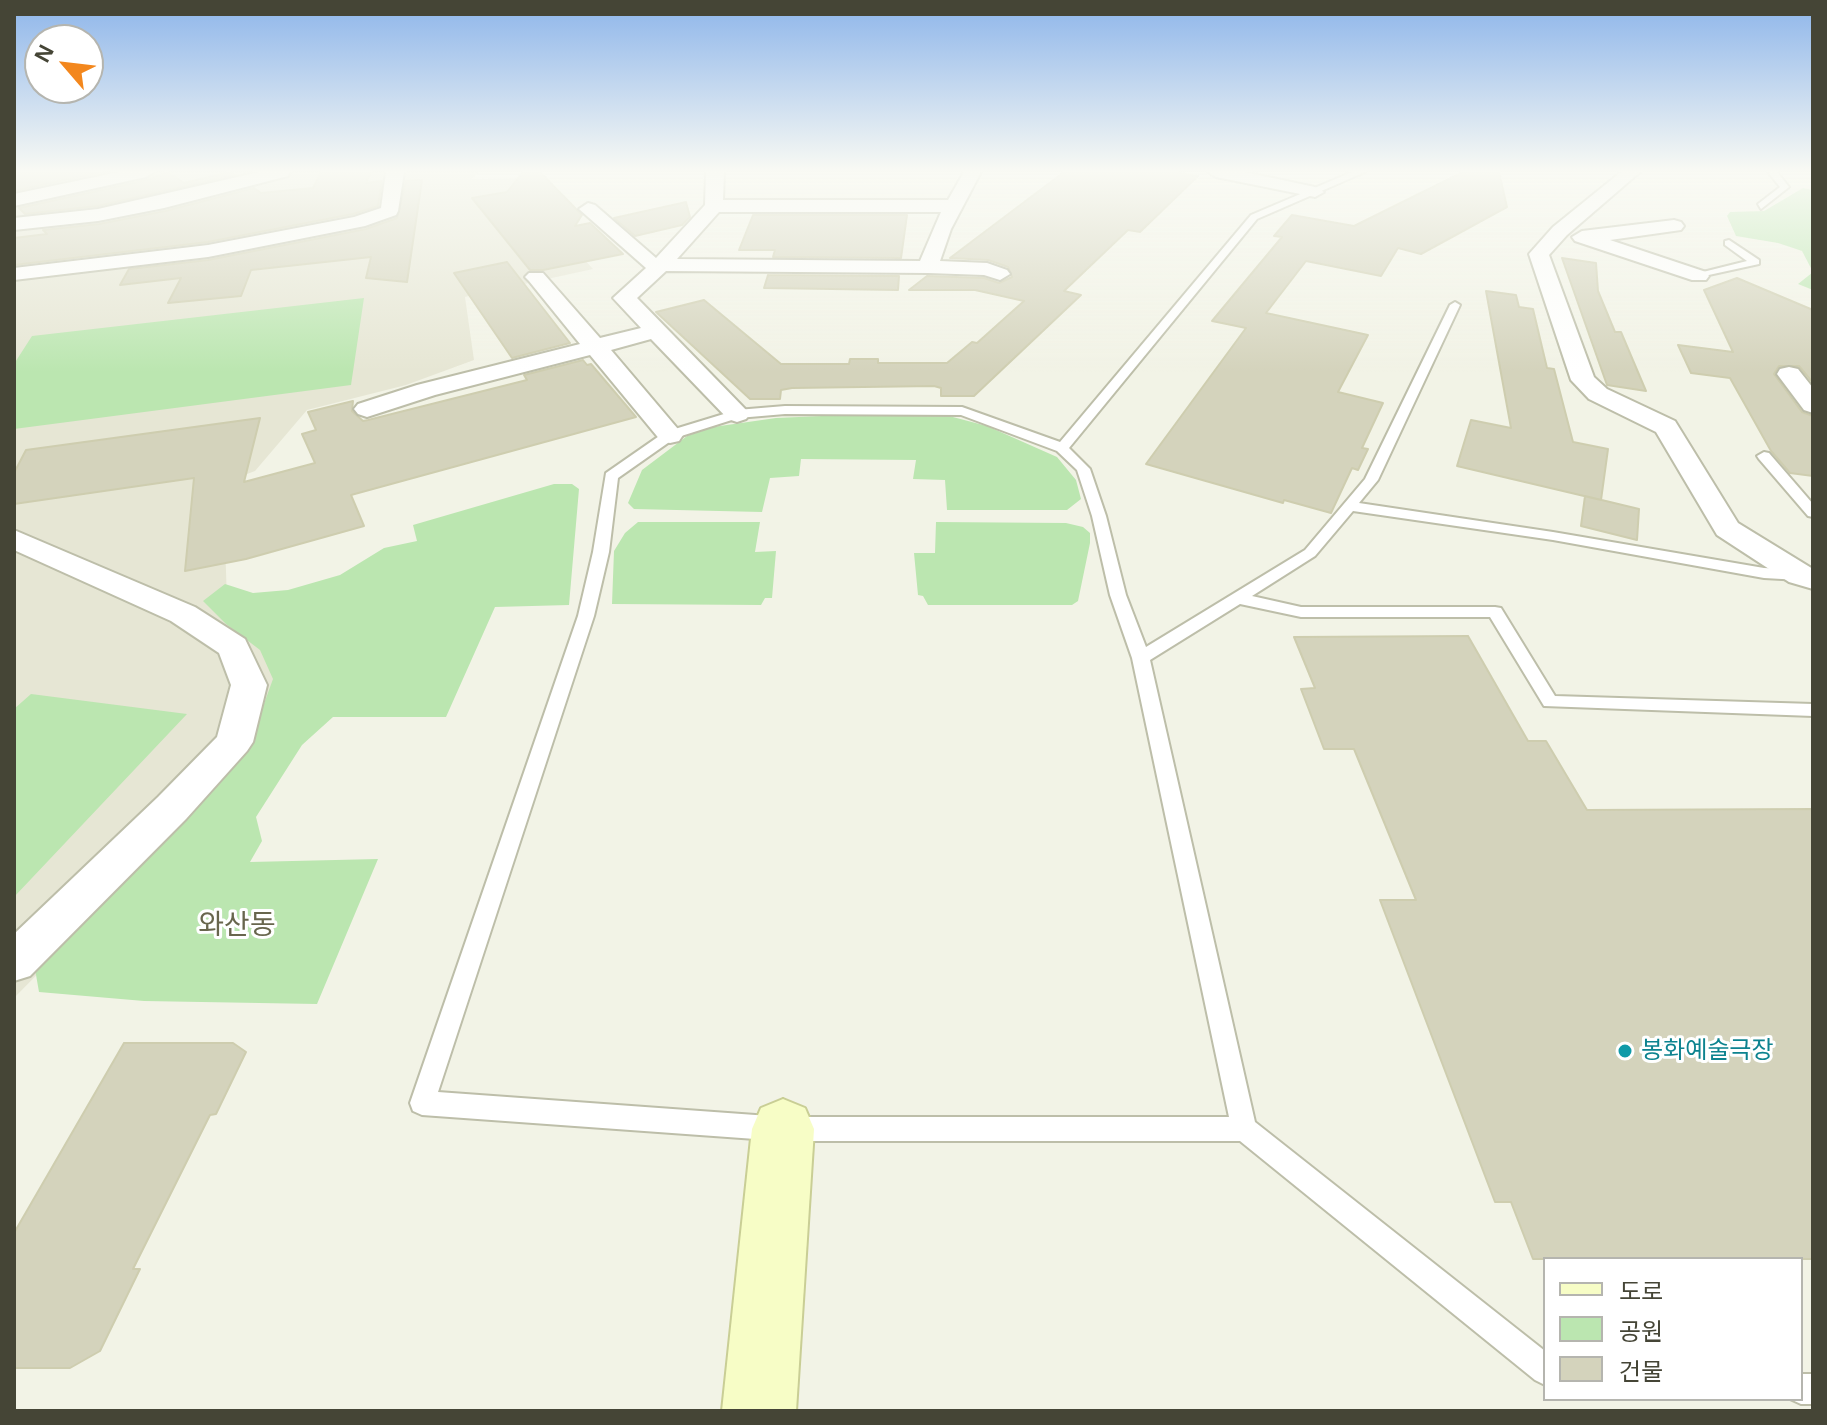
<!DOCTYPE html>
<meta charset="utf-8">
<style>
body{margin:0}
#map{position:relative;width:1827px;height:1425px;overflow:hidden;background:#f2f3e6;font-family:Helvetica,"Noto Sans KR",sans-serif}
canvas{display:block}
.frame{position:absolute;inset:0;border:16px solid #454536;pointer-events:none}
.legend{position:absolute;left:1543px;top:1257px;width:260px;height:144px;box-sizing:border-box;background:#fff;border:2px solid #b5b5af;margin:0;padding:10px 14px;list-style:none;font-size:24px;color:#454536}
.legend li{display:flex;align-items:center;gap:16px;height:40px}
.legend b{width:40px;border:2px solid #b5b5af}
.north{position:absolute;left:24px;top:24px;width:80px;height:80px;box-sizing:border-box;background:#fff;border:2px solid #b5b5af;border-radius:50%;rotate:298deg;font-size:22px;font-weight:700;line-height:32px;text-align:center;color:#454536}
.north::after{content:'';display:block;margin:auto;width:28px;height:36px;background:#f3871d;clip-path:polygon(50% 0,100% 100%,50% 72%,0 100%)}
</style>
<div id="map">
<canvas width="1827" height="1425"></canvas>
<div class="frame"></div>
<ul class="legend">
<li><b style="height:10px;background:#f7fdc6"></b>도로</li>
<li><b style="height:22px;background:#bbe6b0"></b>공원</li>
<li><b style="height:22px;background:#d4d3bc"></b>건물</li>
</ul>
<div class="north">N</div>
</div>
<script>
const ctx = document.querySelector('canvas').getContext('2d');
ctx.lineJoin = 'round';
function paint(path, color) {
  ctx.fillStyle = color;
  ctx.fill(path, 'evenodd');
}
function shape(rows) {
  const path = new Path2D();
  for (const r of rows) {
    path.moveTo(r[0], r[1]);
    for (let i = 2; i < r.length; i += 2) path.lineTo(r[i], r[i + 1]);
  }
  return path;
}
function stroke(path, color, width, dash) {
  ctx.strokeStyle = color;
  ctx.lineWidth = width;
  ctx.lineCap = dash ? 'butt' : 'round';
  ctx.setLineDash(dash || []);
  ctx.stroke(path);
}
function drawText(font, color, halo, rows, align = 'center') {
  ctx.font = font + ' Helvetica,"Noto Sans KR",sans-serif';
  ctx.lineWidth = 6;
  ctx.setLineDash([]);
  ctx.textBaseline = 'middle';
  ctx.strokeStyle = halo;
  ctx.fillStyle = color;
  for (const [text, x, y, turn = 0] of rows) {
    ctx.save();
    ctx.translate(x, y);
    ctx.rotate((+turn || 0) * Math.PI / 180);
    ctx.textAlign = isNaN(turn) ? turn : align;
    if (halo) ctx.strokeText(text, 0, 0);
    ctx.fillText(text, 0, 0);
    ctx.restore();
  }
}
paint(shape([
 [14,172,479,172,472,179,523,178,528,198,593,269,465,297,474,360,406,385,307,410,255,471,223,483,227,601,260,646,276,674,272,726,132,878,14,998]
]), '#e6e6d4');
paint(shape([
 [1803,188,1813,190,1813,290,1798,284,1813,272,1802,251,1778,243,1736,236,1727,216,1730,212,1764,211],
 [364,298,351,385,14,429,14,364,32,336],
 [867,414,949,416,987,426,1057,457,1076,480,1081,499,1067,510,947,510,945,480,913,479,916,460,801,459,799,476,770,478,762,512,634,509,628,503,642,470,687,436,713,427,776,418],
 [554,484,572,484,579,489,569,605,495,607,446,717,333,717,302,745,256,817,262,841,250,862,378,859,317,1004,144,1001,39,992,35,969,254,731,273,679,260,650,226,624,203,601,225,584,253,593,288,590,340,575,384,548,417,541,413,525],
 [638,522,760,522,755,552,776,551,772,598,765,598,761,605,612,604,614,551,625,533],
 [936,522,1066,523,1083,527,1090,533,1090,543,1078,601,1072,605,928,605,923,596,918,595,914,553,935,553],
 [31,694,187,714,14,897,14,709]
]), '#bbe6b0');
const building = shape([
 [14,172,102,172,14,191,14,172],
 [168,172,184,183,230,172,235,175,98,206,25,214,19,208,147,180,168,172],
 [321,172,371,172,366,183,382,181,378,206,353,214,208,242,14,265,14,238,47,234,43,230,99,224,165,211,254,188,261,193,313,188,321,172],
 [523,172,540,172,582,215,575,226,590,223,623,254,543,270,530,270,472,198,507,192,523,172],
 [1064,172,1174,172,1198,176,1140,232,1128,230,1064,291,1081,295,974,396,941,396,941,388,934,386,792,388,781,390,780,399,750,399,656,312,704,300,781,364,849,364,850,359,878,359,878,363,947,363,972,342,977,343,1024,301,975,290,909,290,927,276,984,278,999,283,1012,277,1008,267,988,260,950,258,1064,172],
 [1463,172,1499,172,1507,207,1421,254,1398,248,1381,276,1306,261,1266,313,1368,335,1338,392,1383,403,1362,448,1368,449,1358,470,1352,468,1331,513,1284,500,1283,503,1146,464,1246,328,1212,321,1282,237,1274,236,1292,215,1354,226,1463,172],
 [422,180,407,282,366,278,371,257,251,270,241,296,168,303,181,278,120,285,129,269,208,260,366,229,397,218,406,181,422,180],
 [686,202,690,217,682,225,635,236,614,218,686,202],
 [753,215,907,215,901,258,773,257,775,250,739,250,753,215],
 [1562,258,1596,263,1598,291,1615,332,1621,332,1646,391,1607,385,1562,258],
 [507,262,570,343,512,358,454,273,507,262],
 [768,275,899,276,898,290,764,288,768,275],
 [1737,278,1813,310,1813,383,1799,366,1779,366,1774,374,1802,412,1813,416,1813,476,1790,473,1771,451,1730,378,1691,373,1678,345,1733,352,1704,290,1737,278],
 [1486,291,1516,295,1519,307,1533,309,1547,368,1554,369,1573,442,1608,449,1601,500,1457,466,1471,420,1511,428,1486,291],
 [583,360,587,365,591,364,636,417,351,495,364,526,246,559,185,571,194,478,14,504,14,473,26,450,260,418,244,482,315,463,302,434,316,430,308,412,353,401,352,411,363,421,368,420,527,380,524,375,583,360],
 [1585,496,1639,509,1637,540,1581,526,1585,496],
 [1468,636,1528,741,1546,741,1587,810,1813,809,1813,1259,1533,1259,1511,1202,1495,1202,1380,900,1416,900,1354,749,1324,749,1301,689,1315,688,1294,637,1468,636],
 [124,1043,233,1043,246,1052,216,1114,210,1115,133,1269,140,1269,100,1351,70,1368,14,1368,14,1233,124,1043]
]);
paint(building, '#d4d3bc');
stroke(building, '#cecdaf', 2);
const lane = shape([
 [1352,172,1365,172,1257,219,1069,448,1090,469,1106,516,1126,595,1146,647,1305,550,1365,479,1450,305,1455,302,1460,305,1378,480,1359,503,1553,532,1764,568,1800,570,1808,575,1800,580,1764,578,1553,540,1353,511,1315,556,1252,596,1301,607,1495,607,1501,608,1555,696,1813,704,1813,716,1544,706,1490,617,1301,617,1240,604,1150,660,1255,1122,1545,1351,1545,1385,1535,1380,1240,1141,783,1141,422,1115,413,1111,410,1103,578,616,593,552,606,473,665,432,737,410,785,406,962,407,1060,442,1251,215,1352,172],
 [785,414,961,415,1057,451,1077,470,1092,516,1110,595,1132,658,1229,1117,783,1117,438,1092,594,616,609,552,618,478,675,438,738,418,785,414],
 [1768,172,1777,172,1789,187,1761,209,1758,204,1780,187,1768,172],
 [1729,240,1759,260,1759,264,1695,278,1695,274,1747,261,1725,245,1725,241,1729,240],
 [1764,452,1769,453,1813,504,1813,517,1808,516,1759,459,1757,456,1764,452],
 [1801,1374,1813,1374,1813,1404,1801,1404,1790,1399,1801,1399,1801,1374]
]);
const street = shape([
 [119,172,154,172,146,177,14,206,14,194,119,172],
 [259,172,290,172,288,176,164,208,98,221,14,230,14,218,98,209,259,172],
 [386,172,404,172,398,211,396,215,365,226,208,257,14,280,14,268,208,245,354,217,381,208,386,172],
 [706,172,724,172,723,200,948,200,964,172,981,172,951,229,940,261,987,263,1007,270,1010,274,1000,280,984,275,928,273,666,271,637,298,750,414,746,419,737,422,728,419,651,339,611,350,683,435,679,441,670,443,661,441,590,355,435,395,367,417,358,414,354,409,358,404,417,385,580,344,529,281,525,277,529,273,543,273,600,338,641,328,613,298,646,268,579,209,588,203,595,205,656,258,705,205,706,172],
 [719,212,941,212,920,261,677,259,719,212],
 [1208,172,1244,172,1315,187,1324,192,1315,197,1216,177,1208,172],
 [1621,172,1640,172,1567,235,1549,255,1594,377,1607,389,1675,421,1738,523,1813,569,1813,589,1789,582,1717,535,1656,432,1589,399,1571,380,1529,254,1553,227,1621,172],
 [1674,220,1681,222,1684,226,1681,230,1610,240,1706,272,1709,276,1706,280,1692,280,1575,241,1572,237,1582,231,1674,220],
 [1789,367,1798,369,1813,388,1813,413,1804,410,1777,374,1780,369,1789,367],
 [14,530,195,607,245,639,267,685,253,742,247,751,186,819,30,976,14,981,14,934,158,797,217,737,231,685,219,653,171,621,14,550,14,530]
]);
const secondary = shape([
 [783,1099,805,1108,814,1129,796,1411,722,1411,752,1129,761,1108,783,1099]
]);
stroke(lane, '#bdbea9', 4);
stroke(street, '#bdbea9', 4);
stroke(secondary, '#c9ce95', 4);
paint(lane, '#fff');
paint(street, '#fff');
paint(secondary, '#f7fdc6');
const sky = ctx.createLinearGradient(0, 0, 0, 372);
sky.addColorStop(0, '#8db5ea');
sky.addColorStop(0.46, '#f9faf4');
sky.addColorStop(1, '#f9faf400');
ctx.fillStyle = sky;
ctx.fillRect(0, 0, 1827, 372);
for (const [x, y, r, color] of [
 [1625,1051,8,"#0f9aa8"]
]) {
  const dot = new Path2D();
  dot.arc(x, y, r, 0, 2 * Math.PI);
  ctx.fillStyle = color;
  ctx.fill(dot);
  stroke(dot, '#fff', 3);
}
drawText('24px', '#0d838f', '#fff', [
 ["봉화예술극장",1641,1051]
], 'left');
drawText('28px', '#68664d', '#fff', [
 ["와산동",237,926]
]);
</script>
